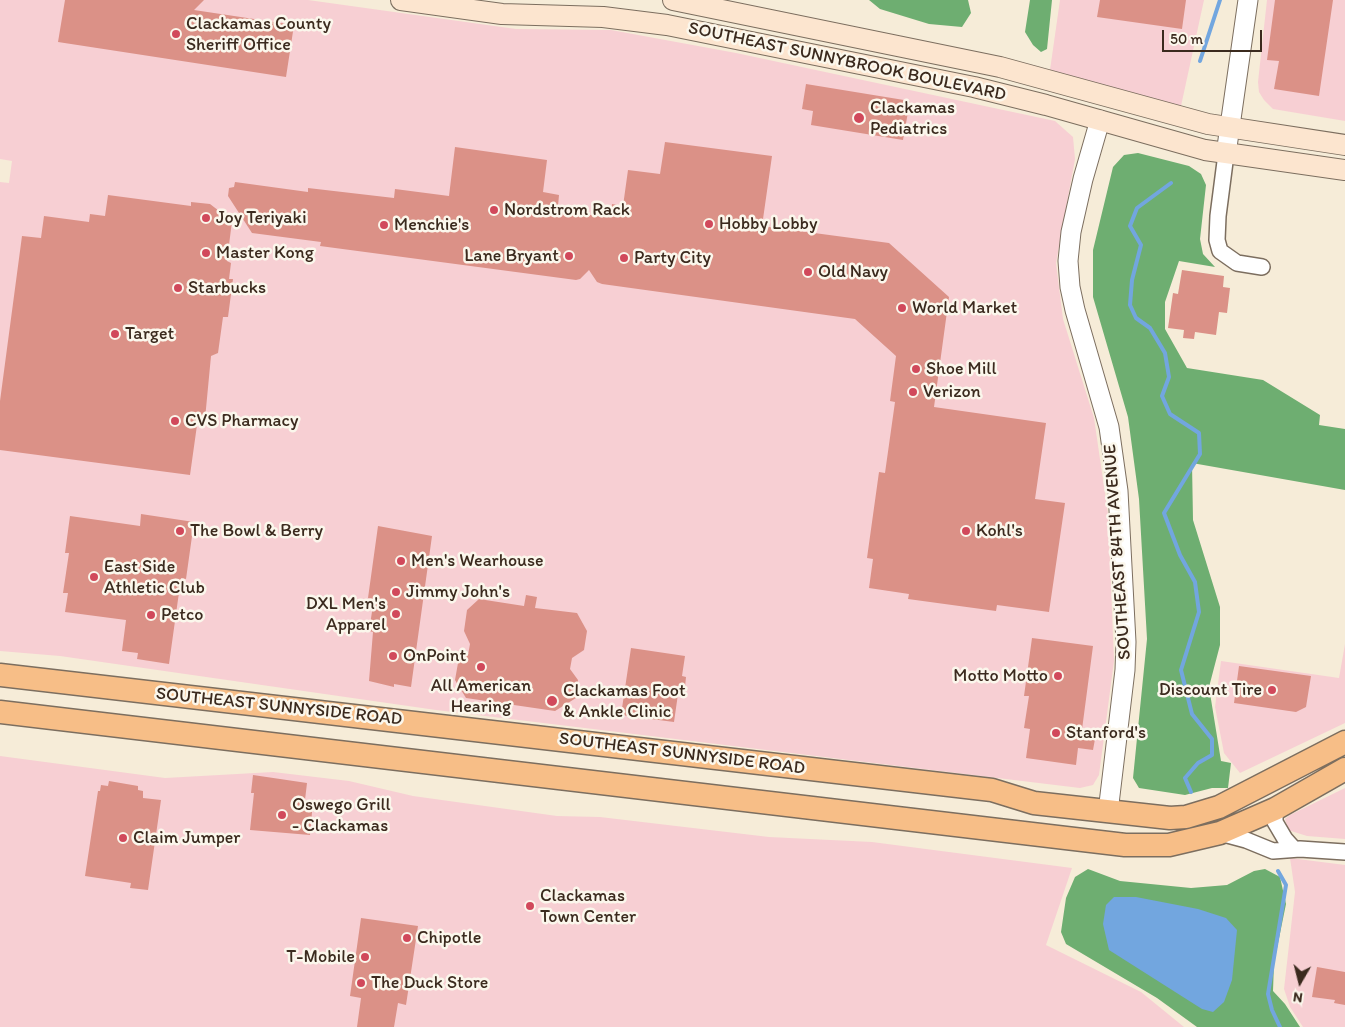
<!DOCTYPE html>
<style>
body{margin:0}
#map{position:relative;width:1345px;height:1027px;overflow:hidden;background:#f6ecd8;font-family:Itim,sans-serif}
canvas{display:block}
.north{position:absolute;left:1275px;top:957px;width:50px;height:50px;-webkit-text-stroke:4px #fbf7ec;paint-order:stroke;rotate:188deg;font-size:14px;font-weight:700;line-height:20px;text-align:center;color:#3b2a1e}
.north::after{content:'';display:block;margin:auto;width:18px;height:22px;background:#3b2a1e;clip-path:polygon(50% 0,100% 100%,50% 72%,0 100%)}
.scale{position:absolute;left:1162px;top:30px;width:100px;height:22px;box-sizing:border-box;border:2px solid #3b2a1e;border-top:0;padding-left:6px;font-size:15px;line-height:18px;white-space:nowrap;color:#3b2a1e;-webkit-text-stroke:4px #fbf7ec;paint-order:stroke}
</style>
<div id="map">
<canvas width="1345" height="1027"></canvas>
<div class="north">N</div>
<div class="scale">50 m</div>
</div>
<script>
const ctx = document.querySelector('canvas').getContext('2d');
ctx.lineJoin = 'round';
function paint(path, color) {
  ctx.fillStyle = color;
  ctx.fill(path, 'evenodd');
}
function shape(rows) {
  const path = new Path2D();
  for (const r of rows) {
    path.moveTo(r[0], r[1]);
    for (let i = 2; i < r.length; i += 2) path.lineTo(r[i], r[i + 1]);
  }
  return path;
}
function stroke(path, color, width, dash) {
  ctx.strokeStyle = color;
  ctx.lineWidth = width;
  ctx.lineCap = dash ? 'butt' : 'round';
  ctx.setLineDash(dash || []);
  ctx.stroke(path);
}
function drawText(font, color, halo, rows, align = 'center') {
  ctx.font = font + ' Itim,sans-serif';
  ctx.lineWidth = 5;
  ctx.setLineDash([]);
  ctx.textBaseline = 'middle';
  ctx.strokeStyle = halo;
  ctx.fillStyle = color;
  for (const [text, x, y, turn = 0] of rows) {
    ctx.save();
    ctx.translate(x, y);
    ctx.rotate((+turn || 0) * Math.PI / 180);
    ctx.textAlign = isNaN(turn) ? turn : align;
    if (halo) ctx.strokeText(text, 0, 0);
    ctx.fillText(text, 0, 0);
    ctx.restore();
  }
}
paint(shape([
 [0,0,308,0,516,29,611,30,736,53,1055,121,1073,137,1075,159,1056,263,1063,319,1094,418,1108,514,1114,661,1099,775,1093,785,1080,788,436,710,60,656,0,651,0,182,9,183,12,161,0,159],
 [1060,0,1204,0,1181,106,1164,104,1050,70],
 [1267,0,1345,0,1345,121,1273,109,1264,100,1259,92,1258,82],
 [1345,644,1345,723,1240,773,1224,753,1215,707,1221,661,1339,678],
 [0,756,165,778,273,772,349,781,413,796,557,816,600,817,769,837,872,842,1072,868,1046,945,1141,992,1184,1027,0,1027],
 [1345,788,1345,839,1307,836,1288,830,1285,819,1290,815],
 [1290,858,1345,865,1345,1027,1303,1027,1290,1007,1284,989,1295,892]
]), '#f7cfd3');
paint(shape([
 [869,0,968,0,971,13,962,27,929,24,880,9],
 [1030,0,1052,0,1047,49,1041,52,1033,45,1025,32],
 [1138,153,1189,166,1201,174,1206,185,1200,239,1203,254,1215,267,1179,261,1165,302,1165,329,1187,368,1263,380,1320,415,1319,425,1345,429,1345,490,1192,463,1193,520,1220,607,1220,645,1209,687,1221,761,1231,763,1228,788,1212,788,1185,795,1139,788,1133,778,1147,639,1139,499,1128,417,1093,297,1093,250,1113,167,1124,155],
 [1088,869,1120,881,1191,888,1227,885,1254,871,1265,869,1280,877,1286,904,1274,963,1273,991,1285,1004,1300,1027,1197,1027,1157,998,1066,944,1061,932,1066,898,1075,877]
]), '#6eae71');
paint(shape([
 [1114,897,1136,897,1198,909,1226,918,1237,930,1232,980,1224,1002,1213,1012,1202,1009,1109,950,1103,924,1106,905]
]), '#72a6df');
stroke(shape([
 [1200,61,1220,0],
 [1171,183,1137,208,1130,226,1141,245,1132,280,1130,305,1136,318,1150,328,1165,353,1169,377,1162,396,1170,414,1199,433,1200,454,1164,513,1180,555,1195,582,1199,612,1181,670,1192,714,1212,739,1212,755,1198,763,1185,778,1191,792],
 [1278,871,1286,885,1268,994,1272,1010,1280,1027]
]), '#72a6df', 4);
paint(shape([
 [65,0,204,0,194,10,294,25,286,77,58,42],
 [1100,0,1186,0,1182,29,1097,17],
 [1275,0,1333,0,1319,96,1274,89,1279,61,1267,60],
 [806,84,910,101,903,140,811,125,813,111,802,109],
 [665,142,772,156,762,226,889,243,949,297,934,407,1046,423,1035,499,1065,503,1049,612,997,605,996,611,908,599,909,594,869,588,873,559,867,558,879,472,885,473,895,402,890,401,896,356,855,319,602,284,597,282,589,270,580,279,576,280,320,246,321,242,252,233,228,196,229,188,234,187,235,182,308,192,308,188,394,198,395,189,449,196,455,147,547,160,543,192,559,195,558,206,583,209,582,214,611,217,612,204,623,206,628,170,660,174],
 [108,195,191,206,191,202,210,204,232,221,227,261,231,263,229,279,233,279,228,317,223,317,218,353,211,356,205,419,198,418,190,475,0,450,0,401,22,236,41,238,44,216,89,222,90,214,105,216],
 [1182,270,1224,276,1223,287,1230,288,1227,313,1219,312,1216,335,1195,332,1194,339,1183,338,1184,330,1168,328,1173,293,1178,294],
 [141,514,194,522,186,579,181,578,169,664,137,659,138,653,122,651,126,620,65,612,68,593,63,593,69,553,65,553,70,516,140,526],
 [378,526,432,536,411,687,394,684,394,687,369,681,373,632,369,631,374,599,368,598],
 [526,595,537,597,535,608,577,613,587,631,584,650,572,658,570,669,578,680,576,698,555,711,466,698,455,680,458,663,468,655,470,644,464,631,467,610,479,599,524,606],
 [1032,638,1093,646,1081,737,1095,739,1093,750,1078,748,1076,765,1026,758,1030,729,1024,728,1029,696,1024,696],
 [631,648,685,656,682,676,686,677,685,687,679,687,674,722,621,715],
 [1239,666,1311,676,1306,707,1296,712,1234,703],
 [253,775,307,783,305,800,313,801,310,835,250,830,254,793,251,793],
 [109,781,138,786,138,790,143,791,143,798,161,800,148,890,130,888,131,883,85,876,98,791,100,791,101,785,108,786],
 [361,918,418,926,406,1005,398,1003,394,1027,357,1027,361,998,350,996],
 [1317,967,1345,972,1345,1005,1334,1003,1335,1000,1312,997]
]), '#db9187');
const minor = shape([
 [1226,154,1218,216,1217,240,1220,251,1237,263,1262,267],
 [1275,809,1275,822,1285,839,1294,849],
 [1220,833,1246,840,1273,851,1300,849,1345,852]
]);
const tertiary = shape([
 [1100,120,1083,179,1071,232,1068,261,1070,287,1075,310,1109,427,1118,491,1126,642,1125,670,1108,812],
 [1226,154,1248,0]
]);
const secondary = shape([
 [401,0,502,14,603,17,667,25,974,87,1046,105,1205,150,1345,170],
 [673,0,1000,67,1208,124,1345,145]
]);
const primary = shape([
 [0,675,992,790,1034,803,1170,818,1186,817,1219,807,1345,742],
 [0,712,1125,845,1169,845,1220,833,1275,809,1345,769]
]);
stroke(minor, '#7c6e5f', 18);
stroke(tertiary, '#7c6e5f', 21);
stroke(secondary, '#7c6e5f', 22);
stroke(primary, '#7c6e5f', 25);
stroke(minor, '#fff', 15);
stroke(tertiary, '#fff', 19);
stroke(secondary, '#fce5cf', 20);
stroke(primary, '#f7be87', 22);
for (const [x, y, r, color] of [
 [176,34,5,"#d1495b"],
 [859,118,6,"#d1495b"],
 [494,210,5,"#d1495b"],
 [206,218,5,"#d1495b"],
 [709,224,5,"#d1495b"],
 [384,225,5,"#d1495b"],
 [206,253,5,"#d1495b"],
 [569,256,5,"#d1495b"],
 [624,258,5,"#d1495b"],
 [808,272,5,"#d1495b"],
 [178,288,5,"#d1495b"],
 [902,308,5,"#d1495b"],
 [115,334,5,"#d1495b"],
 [916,369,5,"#d1495b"],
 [913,392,5,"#d1495b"],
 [175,421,5,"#d1495b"],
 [180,531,5,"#d1495b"],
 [966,531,5,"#d1495b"],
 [401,561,5,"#d1495b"],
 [94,577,5,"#d1495b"],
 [396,592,5,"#d1495b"],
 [396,614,5,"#d1495b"],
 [151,615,5,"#d1495b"],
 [393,656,5,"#d1495b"],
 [481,667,5,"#d1495b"],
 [1058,676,5,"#d1495b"],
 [1272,690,5,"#d1495b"],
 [552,701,6,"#d1495b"],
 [1056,733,5,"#d1495b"],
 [282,815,5,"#d1495b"],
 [123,838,5,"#d1495b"],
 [530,906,5,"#d1495b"],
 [407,938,5,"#d1495b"],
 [365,957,5,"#d1495b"],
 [361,983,5,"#d1495b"]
]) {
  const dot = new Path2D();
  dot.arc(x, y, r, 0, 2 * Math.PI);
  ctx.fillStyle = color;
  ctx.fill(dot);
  stroke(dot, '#fbf7ec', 2);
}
drawText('18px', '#3b2a1e', '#fbf7ec', [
 ["Clackamas County",186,24],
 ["Sheriff Office",186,45],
 ["Clackamas",870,108],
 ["Pediatrics",870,129],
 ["Nordstrom Rack",504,210],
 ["Joy Teriyaki",216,218],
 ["Hobby Lobby",719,224],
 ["Menchie's",394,225],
 ["Master Kong",216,253],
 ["Lane Bryant",559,256,"right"],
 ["Party City",634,258],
 ["Old Navy",818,272],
 ["Starbucks",188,288],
 ["World Market",912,308],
 ["Target",125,334],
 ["Shoe Mill",926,369],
 ["Verizon",923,392],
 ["CVS Pharmacy",185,421],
 ["The Bowl & Berry",190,531],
 ["Kohl's",976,531],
 ["Men's Wearhouse",411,561],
 ["East Side",104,567],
 ["Athletic Club",104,588],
 ["Jimmy John's",406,592],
 ["DXL Men's",386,604,"right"],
 ["Apparel",386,625,"right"],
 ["Petco",161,615],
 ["OnPoint",403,656],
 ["Motto Motto",1048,676,"right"],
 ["All American",481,686,"center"],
 ["Hearing",481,707,"center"],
 ["Discount Tire",1262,690,"right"],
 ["Clackamas Foot",563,691],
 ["& Ankle Clinic",563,712],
 ["Stanford's",1066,733],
 ["Oswego Grill",292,805],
 ["- Clackamas",292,826],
 ["Claim Jumper",133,838],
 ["Clackamas",540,896],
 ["Town Center",540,917],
 ["Chipotle",417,938],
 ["T-Mobile",355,957,"right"],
 ["The Duck Store",371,983]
], 'left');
drawText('18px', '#3b2a1e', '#fbf7ec', [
 ["SOUTHEAST SUNNYBROOK BOULEVARD",847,62,12],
 ["SOUTHEAST 84TH AVENUE",1118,552,-94],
 ["SOUTHEAST SUNNYSIDE ROAD",279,707,6],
 ["SOUTHEAST SUNNYSIDE ROAD",682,754,7]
]);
</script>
